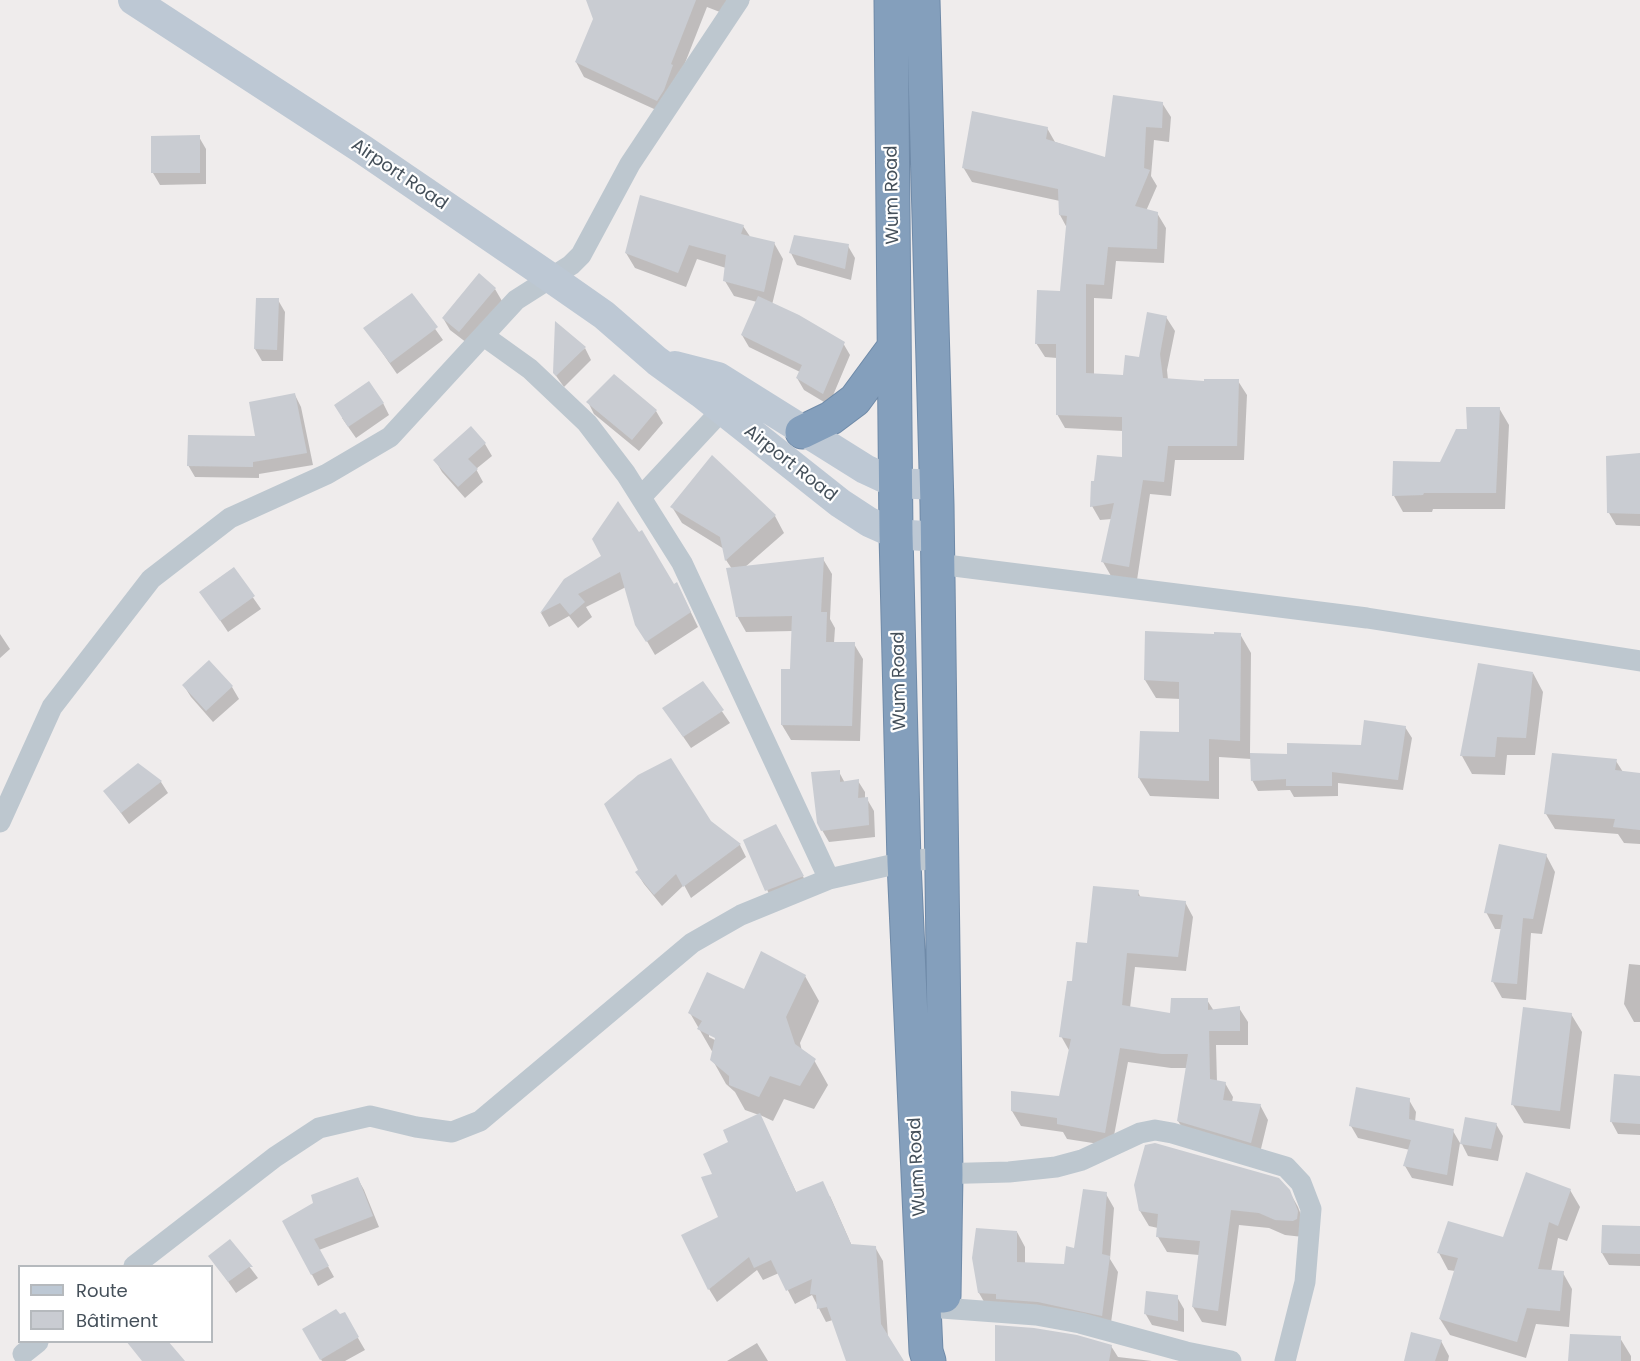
<!DOCTYPE html>
<meta charset="utf-8">
<style>
body{margin:0}
#map{position:relative;width:1640px;height:1361px;overflow:hidden;background:#efecec;font-family:Poppins,sans-serif}
canvas{display:block}
.legend{position:absolute;left:18px;top:1265px;width:195px;height:78px;box-sizing:border-box;background:#fff;border:2px solid #b5b9bd;margin:0;padding:8px 10px;list-style:none;font-size:18px;color:#45505a}
.legend li{display:flex;align-items:center;gap:12px;height:30px}
.legend b{width:30px;border:2px solid #b5b9bd}
</style>
<div id="map">
<canvas width="1640" height="1361"></canvas>
<ul class="legend">
<li><b style="height:8px;background:#bdc8d4"></b>Route</li>
<li><b style="height:16px;background:#c9ccd2"></b>Bâtiment</li>
</ul>
</div>
<script>
const ctx = document.querySelector('canvas').getContext('2d');
ctx.lineJoin = 'round';
function paint(path, color) {
  ctx.fillStyle = color;
  ctx.fill(path, 'evenodd');
}
function shape(rows) {
  const path = new Path2D();
  for (const r of rows) {
    path.moveTo(r[0], r[1]);
    for (let i = 2; i < r.length; i += 2) path.lineTo(r[i], r[i + 1]);
  }
  return path;
}
function stroke(path, color, width, dash) {
  ctx.strokeStyle = color;
  ctx.lineWidth = width;
  ctx.lineCap = dash ? 'butt' : 'round';
  ctx.setLineDash(dash || []);
  ctx.stroke(path);
}
function drawText(font, color, halo, rows, align = 'center') {
  ctx.font = font + ' Poppins,sans-serif';
  ctx.lineWidth = 4.5;
  ctx.setLineDash([]);
  ctx.textBaseline = 'middle';
  ctx.strokeStyle = halo;
  ctx.fillStyle = color;
  for (const [text, x, y, turn = 0] of rows) {
    ctx.save();
    ctx.translate(x, y);
    ctx.rotate((+turn || 0) * Math.PI / 180);
    ctx.textAlign = isNaN(turn) ? turn : align;
    if (halo) ctx.strokeText(text, 0, 0);
    ctx.fillText(text, 0, 0);
    ctx.restore();
  }
}
paint(shape([
 [591,0,750,0,730,16,707,7,665,114,584,77,576,62,594,19],
 [1162,103,1171,117,1169,142,1154,140,1151,176,1157,186,1146,211,1157,213,1166,228,1164,263,1116,261,1112,299,1094,298,1094,375,1124,377,1140,359,1166,317,1175,331,1167,370,1168,380,1205,382,1238,381,1247,395,1244,460,1175,460,1171,496,1150,494,1137,580,1111,576,1103,562,1112,519,1100,520,1092,506,1123,458,1123,431,1065,428,1057,414,1057,358,1045,357,1036,343,1062,293,1067,228,1060,215,1060,201,972,182,963,167,1047,128,1055,142,1106,159],
 [199,137,206,149,206,184,160,185,153,173],
 [743,226,751,238,774,243,783,259,772,305,843,343,850,355,829,405,804,390,797,378,800,372,749,347,742,335,757,302,734,296,725,281,726,268,697,259,686,287,635,268,626,253],
 [848,246,855,258,851,280,797,265,791,253],
 [495,289,502,301,467,343,450,330,443,318],
 [411,295,443,340,397,374,365,328],
 [278,300,285,312,283,361,262,361,255,349],
 [585,348,591,360,564,387,554,373],
 [614,376,656,411,663,423,639,451,594,414,588,402],
 [295,395,301,407,313,465,259,474,259,478,195,477,188,465,257,438],
 [383,403,389,415,356,438,342,418],
 [1499,408,1509,425,1505,509,1433,509,1432,512,1403,512,1394,496,1441,463,1468,430],
 [471,428,485,444,492,456,476,469,483,482,465,498,442,472,435,460],
 [1640,454,1640,526,1616,525,1609,513],
 [712,458,775,516,784,533,744,568,823,559,832,574,830,619,835,628,834,643,854,644,863,659,860,741,791,740,782,725,792,671,793,631,746,632,737,616,732,569,726,560,724,549,682,523,672,507],
 [603,556,673,586,684,598,698,627,655,655,637,624,626,587,586,607,592,617,578,628,569,616,549,627,541,613,565,580],
 [233,569,261,609,228,632,201,592],
 [0,634,10,649,0,658],
 [1240,634,1251,653,1250,754,1288,755,1363,746,1405,727,1412,738,1403,790,1338,783,1338,796,1294,797,1290,790,1258,791,1252,780,1251,759,1219,757,1219,799,1150,796,1139,778,1181,734,1181,699,1156,698,1145,680,1215,636],
 [1533,673,1543,692,1535,755,1507,755,1505,775,1472,774,1462,756],
 [703,684,730,723,691,748,664,709],
 [184,686,232,687,239,699,213,722,191,697],
 [1616,761,1623,772,1640,774,1640,844,1624,843,1618,834,1555,829,1546,814],
 [138,765,161,782,168,793,129,824,105,791],
 [839,772,845,783,858,781,865,792,865,799,867,799,874,811,875,837,829,842,822,830],
 [710,823,740,845,746,857,691,898,684,885,662,906,644,884,637,873],
 [783,838,809,888,773,903,745,840],
 [1546,855,1555,872,1542,934,1531,933,1526,1000,1502,998,1493,982,1502,929,1495,929,1486,912],
 [1138,892,1141,898,1185,902,1193,917,1186,971,1135,967,1130,1008,1171,1014,1207,1000,1214,1011,1239,1008,1248,1022,1248,1045,1216,1045,1217,1082,1225,1083,1233,1097,1232,1102,1260,1105,1268,1120,1259,1157,1187,1135,1178,1121,1187,1068,1171,1068,1128,1062,1112,1146,1067,1139,1063,1132,1021,1126,1012,1111,1061,1098,1070,1052,1061,1036,1073,983,1089,945],
 [1629,964,1640,965,1640,1022,1634,1022,1624,1004],
 [805,976,819,1001,800,1043,802,1051,814,1060,828,1085,814,1109,784,1099,773,1121,760,1115,797,1194,830,1196,852,1246,875,1247,883,1261,888,1338,903,1361,847,1361,833,1320,826,1322,812,1295,795,1304,779,1273,763,1280,757,1270,717,1302,709,1289,720,1218,714,1175,730,1143,759,1115,745,1110,735,1092,726,1084,712,1059,713,1053,690,1013,745,991],
 [709,1033,722,1040,721,1043,709,1037],
 [1571,1014,1582,1032,1570,1129,1524,1123,1513,1105],
 [1640,1077,1640,1135,1618,1134,1611,1121],
 [1409,1100,1416,1112,1415,1122,1453,1131,1460,1143,1453,1186,1412,1178,1405,1166,1410,1150,1358,1138,1351,1126],
 [1496,1124,1503,1136,1498,1161,1468,1156,1462,1144],
 [358,1179,364,1190,379,1227,319,1250,334,1277,318,1286,284,1222],
 [1570,1190,1580,1207,1567,1241,1558,1238,1551,1272,1563,1273,1572,1289,1569,1327,1536,1324,1526,1358,1450,1335,1440,1319,1455,1271,1448,1270,1439,1253,1504,1238],
 [1289,1191,1298,1207,1306,1228,1303,1237,1285,1235,1269,1228,1239,1225,1226,1326,1202,1322,1193,1307,1199,1255,1167,1252,1158,1237,1158,1228,1149,1226,1140,1211],
 [1106,1194,1114,1208,1110,1259,1118,1272,1110,1330,987,1307,979,1293,1017,1232,1025,1247,1025,1264,1065,1266],
 [1640,1228,1640,1266,1609,1265,1602,1253],
 [230,1241,258,1278,236,1293,210,1256],
 [1177,1297,1184,1309,1184,1332,1152,1325,1145,1313],
 [344,1314,365,1350,345,1361,322,1361,304,1329],
 [1620,1338,1631,1356,1631,1361,1569,1361],
 [1441,1341,1449,1356,1448,1361,1405,1361],
 [757,1343,768,1361,727,1361],
 [1111,1346,1118,1357,1152,1361,996,1361]
]), '#0003');
paint(shape([
 [586,0,696,0,671,64,673,65,664,90,657,101,575,62,593,19],
 [1113,95,1163,102,1162,128,1146,127,1144,168,1150,170,1135,206,1158,212,1157,249,1108,247,1104,285,1086,284,1086,373,1123,375,1125,355,1139,357,1147,312,1167,316,1160,354,1163,378,1204,381,1204,379,1239,379,1237,446,1168,446,1164,482,1143,480,1129,567,1101,562,1114,503,1090,507,1091,481,1094,481,1097,455,1122,457,1122,417,1056,415,1056,344,1035,344,1037,290,1060,291,1067,216,1059,215,1058,189,962,168,972,111,1048,127,1046,139,1105,157],
 [200,135,200,173,151,173,151,136],
 [640,195,744,225,741,234,775,242,764,292,723,281,726,255,689,245,678,273,625,253],
 [794,235,849,244,845,269,789,253],
 [479,273,496,288,459,332,442,318],
 [412,293,438,327,390,363,363,328],
 [758,296,799,315,845,342,823,394,796,378,802,365,741,335],
 [256,298,279,298,277,350,254,349],
 [555,321,586,347,556,376,553,373],
 [614,374,657,410,632,440,586,402],
 [369,381,384,403,348,427,334,405],
 [295,393,307,453,253,462,253,467,187,466,188,435,255,436,249,402],
 [1466,407,1500,407,1496,493,1424,493,1423,495,1392,496,1393,461,1440,462,1456,429,1467,429],
 [471,426,486,443,468,459,478,469,458,487,433,460],
 [1640,453,1640,514,1607,513,1606,456],
 [712,455,776,515,725,561,720,537,670,507],
 [618,501,639,532,642,530,674,584,677,582,691,612,646,642,635,625,620,572,578,594,585,602,570,615,560,603,540,613,564,579,601,556,592,539],
 [824,557,821,612,827,612,826,642,855,642,852,726,781,725,781,669,790,669,792,616,736,617,726,568],
 [234,567,255,596,220,621,199,592],
 [1145,631,1214,634,1214,632,1241,633,1240,741,1209,739,1209,781,1138,778,1140,731,1179,732,1179,682,1144,680],
 [209,660,233,686,206,711,182,685],
 [1478,663,1533,672,1526,738,1497,737,1495,757,1460,756],
 [703,681,724,710,683,737,662,708],
 [1364,720,1406,726,1398,780,1332,772,1332,786,1286,786,1286,779,1251,781,1250,753,1287,754,1287,743,1361,745],
 [1552,753,1617,759,1615,770,1640,773,1640,830,1613,827,1615,819,1544,814],
 [671,758,711,821,741,844,683,887,676,874,654,895,635,872,638,870,604,804,638,775],
 [138,763,162,781,121,813,103,791],
 [840,770,840,782,859,779,858,798,868,797,869,825,821,831,817,823,811,772],
 [776,824,804,876,765,891,743,840],
 [1499,844,1547,854,1533,919,1523,918,1517,984,1491,982,1503,915,1484,913],
 [1093,886,1139,890,1138,896,1186,901,1178,957,1127,953,1122,1005,1170,1013,1171,998,1208,998,1208,1010,1240,1006,1240,1031,1209,1031,1210,1079,1226,1082,1223,1100,1261,1104,1251,1143,1177,1121,1188,1054,1162,1054,1120,1048,1105,1133,1057,1124,1057,1118,1011,1111,1011,1091,1059,1096,1071,1039,1059,1037,1067,981,1072,981,1076,942,1087,943],
 [761,951,806,975,786,1017,795,1044,816,1059,800,1086,770,1076,759,1097,729,1085,729,1076,710,1060,715,1038,697,1029,702,1021,688,1013,707,972,744,989],
 [1523,1007,1572,1013,1560,1111,1511,1105],
 [1614,1074,1640,1076,1640,1124,1610,1122],
 [1356,1087,1410,1098,1409,1119,1454,1129,1447,1175,1403,1166,1411,1140,1349,1126],
 [760,1113,796,1192,823,1181,851,1244,876,1246,881,1324,904,1361,846,1361,827,1307,817,1309,816,1295,810,1294,812,1279,786,1291,771,1260,754,1268,749,1257,708,1290,681,1235,718,1217,701,1177,712,1174,703,1154,728,1142,723,1130],
 [1465,1117,1497,1123,1491,1149,1460,1144],
 [1155,1143,1279,1178,1290,1190,1298,1211,1297,1219,1293,1221,1275,1220,1259,1213,1231,1210,1218,1311,1192,1307,1200,1241,1156,1237,1158,1214,1139,1211,1134,1185,1145,1145],
 [1526,1172,1571,1189,1558,1226,1549,1222,1538,1269,1564,1271,1560,1311,1527,1308,1517,1342,1439,1319,1458,1258,1437,1253,1448,1221,1503,1237],
 [358,1177,373,1216,314,1239,329,1266,311,1275,282,1221,313,1203,311,1195],
 [1083,1189,1107,1192,1102,1254,1110,1256,1102,1316,1038,1302,996,1299,996,1294,978,1293,972,1258,976,1228,1017,1231,1017,1262,1064,1264,1066,1246,1074,1248],
 [1602,1225,1640,1226,1640,1254,1601,1253],
 [230,1239,253,1267,249,1267,228,1282,208,1256],
 [1146,1291,1178,1295,1178,1321,1144,1314],
 [336,1309,340,1314,345,1312,359,1337,320,1360,302,1329],
 [995,1325,1034,1328,1077,1335,1112,1345,1109,1361,995,1361],
 [1411,1332,1442,1340,1435,1361,1404,1361],
 [1570,1334,1621,1336,1621,1361,1568,1361],
 [126,1341,168,1341,185,1361,142,1361]
]), '#c9ccd2');
const highway = shape([
 [891,0,896,534,904,862,926,1351,929,1361],
 [923,0,937,505,946,1174,944,1296],
 [802,432,831,418,855,400,894,347]
]);
stroke(highway, '#6f8aa8', 35);
stroke(shape([
 [484,336,530,369,587,423,626,474,682,563,829,879],
 [641,497,722,410],
 [938,564,1367,618,1640,661],
 [0,822,52,707,151,579,230,518,327,474,390,437,516,300,571,265,581,255,630,164,739,0],
 [934,1174,1009,1172,1056,1167,1082,1160,1140,1133,1155,1130,1172,1133,1286,1167,1301,1183,1311,1209,1305,1282,1285,1361],
 [134,1266,275,1157,319,1128,370,1116,416,1127,452,1132,480,1121,692,943,741,915,829,879,904,862,943,857],
 [928,1307,1036,1315,1080,1323,1186,1352,1231,1361],
 [23,1354,38,1342]
]), '#bdc7cf', 21);
stroke(shape([
 [133,0,362,149,551,278,604,315,657,361,701,393,840,503,869,522,896,534,937,537],
 [675,366,718,377,865,469,895,483,937,485]
]), '#bdc8d4', 30);
stroke(highway, '#849fbc', 33);
drawText('18px', '#45505a', '#fff', [
 ["Airport Road",399,175,34],
 ["Wum Road",893,195,-91],
 ["Airport Road",790,464,38],
 ["Wum Road",900,681,-91],
 ["Wum Road",918,1167,-93]
]);
</script>
